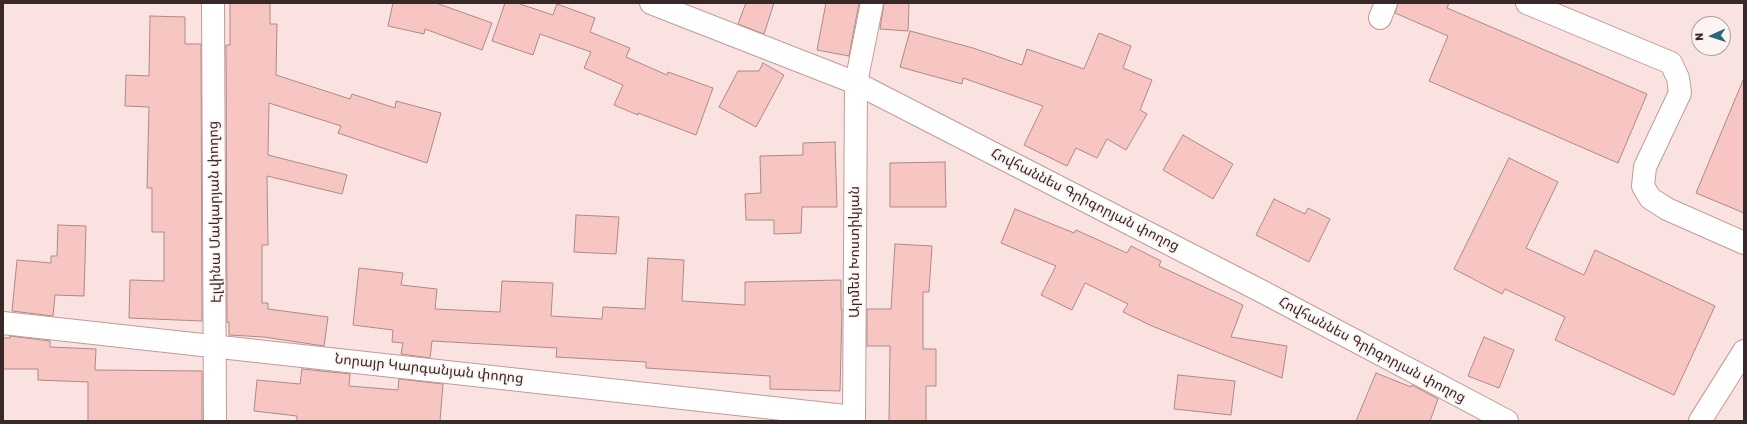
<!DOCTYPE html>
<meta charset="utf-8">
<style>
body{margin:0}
#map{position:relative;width:1747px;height:424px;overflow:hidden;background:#fae2e0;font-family:Rubik,sans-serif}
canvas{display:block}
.frame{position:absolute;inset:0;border:4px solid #382928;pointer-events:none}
.north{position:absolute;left:1691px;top:16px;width:40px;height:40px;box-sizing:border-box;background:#fcf3f3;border:1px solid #aea2a2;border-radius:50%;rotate:267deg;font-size:11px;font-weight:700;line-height:16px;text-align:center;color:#382928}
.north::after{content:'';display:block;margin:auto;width:14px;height:18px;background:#25697a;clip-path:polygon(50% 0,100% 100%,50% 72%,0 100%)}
</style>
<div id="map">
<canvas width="1747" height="424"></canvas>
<div class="frame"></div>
<div class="north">N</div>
</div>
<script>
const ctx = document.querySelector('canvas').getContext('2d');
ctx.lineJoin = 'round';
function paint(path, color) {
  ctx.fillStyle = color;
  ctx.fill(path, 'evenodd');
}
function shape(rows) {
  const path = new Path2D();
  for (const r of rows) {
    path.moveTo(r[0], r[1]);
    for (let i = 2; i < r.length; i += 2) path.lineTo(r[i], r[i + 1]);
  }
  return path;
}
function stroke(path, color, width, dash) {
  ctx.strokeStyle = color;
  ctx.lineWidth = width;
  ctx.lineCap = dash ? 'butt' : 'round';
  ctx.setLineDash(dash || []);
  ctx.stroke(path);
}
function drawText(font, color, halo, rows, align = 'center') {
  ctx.font = font + ' Rubik,"Noto Sans Armenian",sans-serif';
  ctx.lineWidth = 3.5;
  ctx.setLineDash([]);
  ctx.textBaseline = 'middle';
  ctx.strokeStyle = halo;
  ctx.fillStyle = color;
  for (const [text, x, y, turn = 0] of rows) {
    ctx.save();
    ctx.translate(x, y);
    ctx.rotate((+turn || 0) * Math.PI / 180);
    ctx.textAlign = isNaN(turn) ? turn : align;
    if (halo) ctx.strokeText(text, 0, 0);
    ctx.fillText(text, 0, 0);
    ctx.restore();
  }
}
const building = shape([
 [230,3,270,3,270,24,277,24,276,75,350,99,352,94,395,108,396,101,441,113,427,163,338,133,341,126,269,103,268,155,347,175,342,194,267,176,268,245,262,245,262,303,268,303,268,309,328,317,324,346,264,337,229,335,229,322,227,322,226,45,230,45,230,3],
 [393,3,436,3,492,23,482,50,425,29,424,34,388,26,393,3],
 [505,3,517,3,553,15,557,4,595,18,590,32,630,48,626,57,667,75,668,72,713,88,696,135,638,113,638,115,614,105,623,85,584,68,591,52,540,34,533,55,492,41,505,3],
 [746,3,774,3,764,34,738,24,746,3],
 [826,3,859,3,849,56,817,50,826,3],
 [884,3,909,3,908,31,880,29,884,3],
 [1398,3,1449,3,1447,8,1647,94,1618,163,1429,81,1448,36,1395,13,1398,3],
 [150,16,185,17,185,44,201,44,202,321,129,318,130,280,164,281,164,232,152,232,152,188,147,188,149,107,125,106,126,75,149,76,150,16],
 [910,31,973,48,1022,65,1027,49,1084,69,1099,33,1131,46,1123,68,1152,80,1140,110,1147,114,1126,150,1107,139,1097,158,1076,148,1067,166,1024,145,1043,106,963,78,962,84,900,67,910,31],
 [763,63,784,75,756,127,719,107,738,71,759,71,763,63],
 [1744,78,1744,213,1696,193,1744,78],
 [1183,135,1233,164,1213,199,1163,170,1183,135],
 [835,142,837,207,802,207,801,233,774,234,774,220,746,220,745,194,761,193,760,156,803,155,803,143,835,142],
 [1509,158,1558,182,1526,248,1584,275,1595,250,1715,306,1674,395,1555,340,1565,317,1505,289,1502,294,1454,269,1509,158],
 [945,162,946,207,890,207,890,163,945,162],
 [1274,199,1305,214,1308,208,1330,219,1309,262,1256,235,1274,199],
 [1015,209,1074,233,1076,230,1127,253,1131,246,1161,261,1159,266,1243,305,1231,337,1287,346,1282,378,1152,326,1123,312,1128,304,1085,283,1072,310,1041,295,1056,266,1001,243,1015,209],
 [576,215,619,217,616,254,574,252,576,215],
 [58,225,86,226,84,296,55,295,53,316,12,311,17,260,51,263,51,256,57,256,58,225],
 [895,244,932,246,929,292,923,292,923,349,936,349,936,386,926,386,926,421,889,421,890,346,867,346,867,309,891,309,895,244],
 [648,258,684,260,682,301,745,305,745,282,841,280,841,309,842,309,840,391,770,389,770,376,646,368,646,362,556,357,557,348,432,341,430,358,401,354,403,343,392,342,393,330,353,325,359,268,403,273,401,285,437,289,435,309,500,312,502,281,553,283,551,316,602,319,603,307,645,309,648,258],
 [10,336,50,341,50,347,96,349,95,370,202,371,202,421,88,421,88,382,38,380,38,369,3,369,3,338,10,338,10,336],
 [1484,337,1514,350,1499,388,1468,376,1484,337],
 [302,369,350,374,349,386,398,390,399,379,443,384,440,421,297,421,297,416,254,411,257,380,300,384,302,369],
 [1376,373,1411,387,1412,385,1438,399,1430,421,1356,421,1376,373],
 [1178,375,1235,381,1231,415,1174,409,1178,375]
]);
paint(building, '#f8c6c2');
stroke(building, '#ad8986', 1);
const minor = shape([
 [213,3,215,421],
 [651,3,856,83,1263,292,1507,421],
 [1527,3,1671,63,1678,78,1680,93,1645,167,1643,186,1650,198,1667,209,1744,243],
 [1380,18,1386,3],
 [3,323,854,417],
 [854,421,856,83,872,3],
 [1700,421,1744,351]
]);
stroke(minor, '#c09b98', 24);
stroke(minor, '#fff', 22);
drawText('14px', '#382928', '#fcf3f3', [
 ["Հովհաննես Գրիգորյան փողոց",1085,200,27],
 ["Էլվինա Մակարյան փողոց",215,212,-91],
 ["Արմեն Խոստիկյան",855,252,-90],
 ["Հովհաննես Գրիգորյան փողոց",1372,350,28],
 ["Նորայր Կարգանյան փողոց",429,369,6]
]);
</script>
